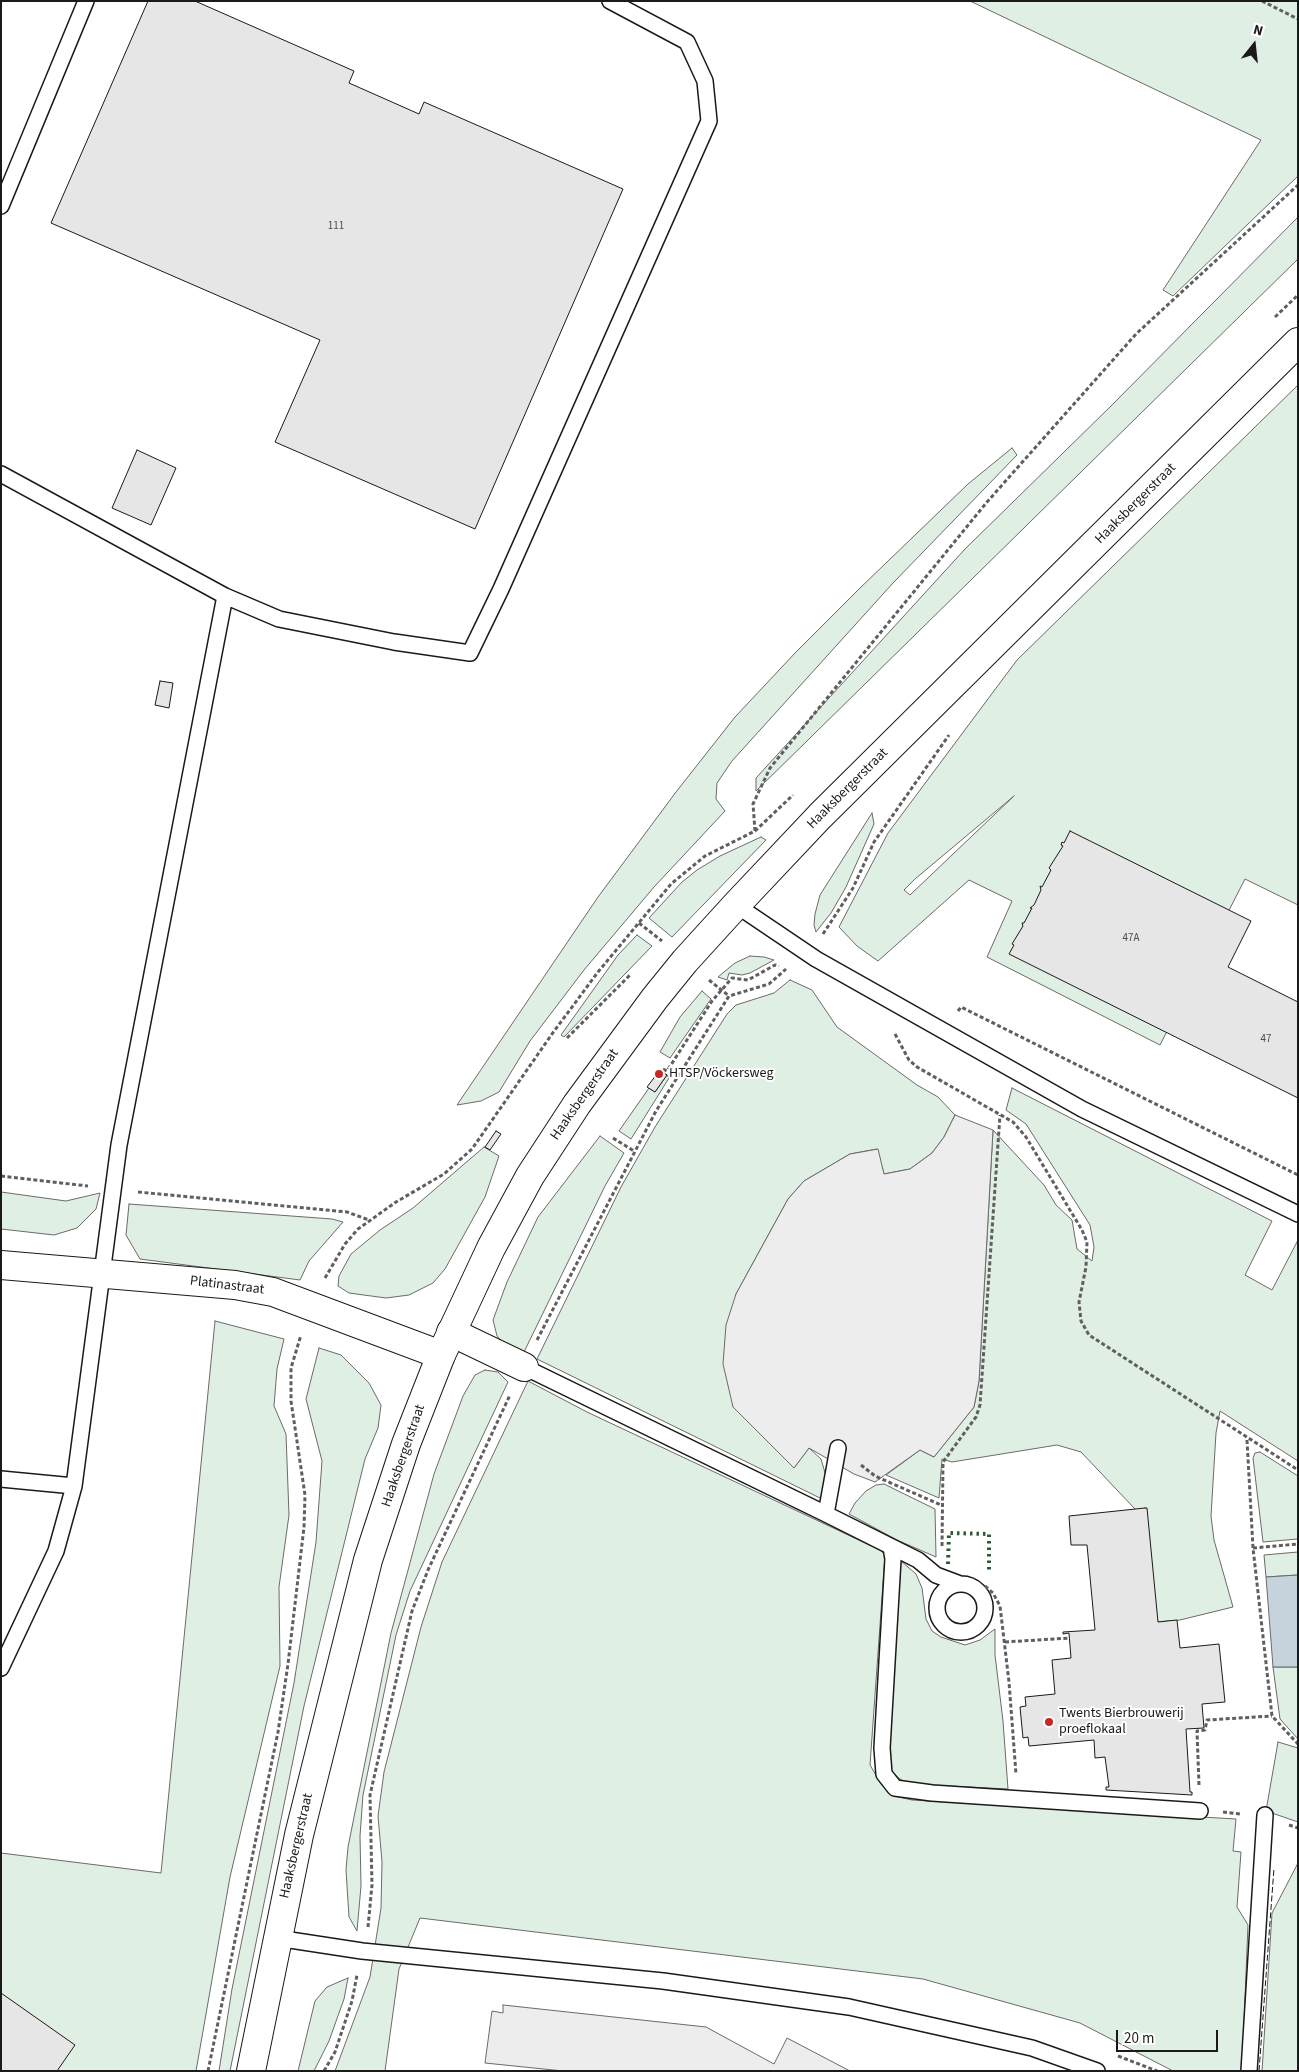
<!DOCTYPE html>
<meta charset="utf-8">
<style>
body{margin:0}
#map{position:relative;width:1299px;height:2072px;overflow:hidden;background:#fff;font-family:"Source Sans 3",sans-serif}
canvas{display:block}
.frame{position:absolute;inset:0;border:2px solid #1a1a1a;pointer-events:none}
.north{position:absolute;left:1229px;top:20px;width:50px;height:50px;-webkit-text-stroke:4px #fff;paint-order:stroke;rotate:16deg;font-size:14px;font-weight:700;line-height:20px;text-align:center;color:#1a1a1a}
.north::after{content:'';display:block;margin:auto;width:18px;height:22px;background:#1a1a1a;clip-path:polygon(50% 0,100% 100%,50% 72%,0 100%)}
.scale{position:absolute;left:1116px;top:2030px;width:102px;height:22px;box-sizing:border-box;border:2px solid #1a1a1a;border-top:0;padding-left:6px;font-size:15px;line-height:18px;white-space:nowrap;color:#1a1a1a;-webkit-text-stroke:4px #fff;paint-order:stroke}
</style>
<div id="map">
<canvas width="1299" height="2072"></canvas>
<div class="frame"></div>
<div class="north">N</div>
<div class="scale">20 m</div>
</div>
<script>
const ctx = document.querySelector('canvas').getContext('2d');
ctx.lineJoin = 'round';
function paint(path, color) {
  ctx.fillStyle = color;
  ctx.fill(path, 'evenodd');
}
function shape(rows) {
  const path = new Path2D();
  for (const r of rows) {
    if (r.length === 3) {
      path.moveTo(r[0] + r[2], r[1]);
      path.arc(r[0], r[1], r[2], 0, 2 * Math.PI);
      continue;
    }
    path.moveTo(r[0], r[1]);
    for (let i = 2; i < r.length; i += 2) path.lineTo(r[i], r[i + 1]);
  }
  return path;
}
function stroke(path, color, width, dash) {
  ctx.strokeStyle = color;
  ctx.lineWidth = width;
  ctx.lineCap = dash ? 'butt' : 'round';
  ctx.setLineDash(dash || []);
  ctx.stroke(path);
}
function drawText(font, color, halo, rows, align = 'center') {
  ctx.font = font + ' "Source Sans 3",sans-serif';
  ctx.lineWidth = 4;
  ctx.setLineDash([]);
  ctx.textBaseline = 'middle';
  ctx.strokeStyle = halo;
  ctx.fillStyle = color;
  for (const [text, x, y, turn = 0] of rows) {
    ctx.save();
    ctx.translate(x, y);
    ctx.rotate((+turn || 0) * Math.PI / 180);
    ctx.textAlign = isNaN(turn) ? turn : align;
    if (halo) ctx.strokeText(text, 0, 0);
    ctx.fillText(text, 0, 0);
    ctx.restore();
  }
}
const green = shape([
 [970,1,1298,1,1298,176,1173,296,1163,290,1261,140,970,1],
 [1298,217,1298,259,756,791,756,778,965,549,1112,405,1298,217],
 [1298,385,1298,905,1245,879,1160,1045,987,957,1012,901,969,880,878,961,857,946,839,927,888,833,1017,660,1298,385],
 [1014,796,910,895,904,890,915,879,1014,796],
 [1012,448,1017,455,893,583,732,761,717,783,716,799,725,811,654,887,584,970,530,1041,499,1092,481,1101,457,1105,598,897,676,792,735,717,796,652,859,589,968,484,1012,448],
 [872,813,874,824,846,887,831,913,816,932,814,925,815,914,820,895,872,813],
 [761,837,766,840,672,937,649,918,682,882,697,870,720,856,761,837],
 [637,935,652,946,564,1037,561,1035,618,955,637,935],
 [750,956,764,957,774,960,750,973,742,975,729,973,727,980,718,977,735,963,750,956],
 [790,980,812,990,837,1027,917,1085,938,1097,955,1115,944,1137,932,1153,910,1169,884,1174,877,1149,850,1154,804,1181,788,1199,736,1294,733,1407,794,1468,809,1448,821,1459,826,1476,825,1491,820,1498,537,1359,621,1187,655,1127,727,1014,736,1005,774,993,790,980],
 [702,991,711,999,670,1058,660,1052,680,1017,702,991],
 [667,1075,669,1078,631,1139,619,1131,649,1088,655,1092,667,1075],
 [1012,1088,1272,1221,1245,1275,1272,1290,1298,1240,1298,1461,1220,1411,1216,1433,1211,1516,1214,1540,1233,1607,1180,1620,1145,1623,1135,1509,1081,1452,1057,1445,952,1462,942,1459,939,1498,886,1475,920,1450,934,1457,974,1407,979,1381,993,1130,1044,1185,1056,1205,1072,1220,1077,1249,1092,1261,1094,1247,1090,1225,1026,1124,1006,1110,1012,1088],
 [600,1136,624,1153,605,1186,524,1352,503,1343,497,1336,493,1320,507,1282,538,1217,600,1136],
 [484,1147,499,1156,485,1197,445,1269,433,1283,409,1295,386,1298,349,1293,338,1286,339,1276,351,1254,380,1230,413,1208,484,1147],
 [1,1192,66,1201,100,1193,96,1209,77,1228,54,1235,1,1229,1,1192],
 [129,1204,332,1219,343,1222,309,1261,300,1280,140,1259,126,1235,129,1204],
 [215,1321,284,1339,277,1369,274,1406,286,1434,289,1515,279,1587,280,1666,230,1877,196,2071,1,2071,1,1853,161,1873,215,1321],
 [319,1348,341,1355,369,1383,381,1405,378,1428,365,1459,304,1706,230,2071,219,2071,232,1989,294,1683,316,1542,322,1461,306,1399,319,1348],
 [485,1370,498,1372,508,1382,410,1591,396,1635,363,1795,360,1836,361,1886,357,1931,349,1917,346,1870,348,1847,391,1633,434,1474,463,1396,475,1375,485,1370],
 [528,1381,587,1412,880,1550,885,1555,870,1765,880,1782,894,1796,912,1800,1236,1819,1233,1851,1241,1852,1237,1907,1248,1925,1242,2071,1173,2071,1080,2023,923,1979,420,1918,399,1969,385,2071,335,2071,370,1977,381,1908,382,1862,378,1816,384,1772,421,1627,442,1562,528,1381],
 [1260,1452,1298,1476,1298,1539,1263,1542,1253,1458,1255,1453,1260,1452],
 [884,1484,935,1509,936,1557,897,1540,849,1514,855,1503,866,1491,876,1485,884,1484],
 [1298,1552,1298,1575,1266,1577,1264,1555,1298,1552],
 [901,1561,916,1574,922,1588,926,1619,932,1631,941,1637,965,1645,980,1640,995,1629,995,1655,1003,1721,1008,1789,909,1784,900,1779,891,1771,888,1759,901,1561],
 [1273,1667,1298,1667,1298,1739,1280,1719,1273,1667],
 [1278,1742,1298,1748,1298,1822,1266,1811,1278,1742],
 [1298,1863,1298,2071,1262,2071,1272,1913,1298,1863],
 [348,1978,344,1999,329,2041,314,2071,298,2071,315,2001,327,1987,348,1978]
]);
paint(green, '#e0efe3');
stroke(green, '#6a6a6a', 1);
const parking = shape([
 [955,1115,993,1130,979,1381,974,1407,934,1457,920,1450,875,1482,854,1474,809,1448,794,1468,733,1407,723,1364,726,1325,736,1294,788,1199,804,1181,850,1154,878,1149,884,1174,910,1169,932,1153,944,1137,955,1115],
 [503,2005,706,2027,774,2064,787,2038,850,2071,563,2071,485,2063,492,2011,503,2013,503,2005]
]);
paint(parking, '#ededed');
stroke(parking, '#6a6a6a', 1);
const water = shape([
 [1298,1575,1298,1667,1273,1667,1266,1577,1298,1575]
]);
paint(water, '#c6d2dc');
stroke(water, '#6a6a6a', 1);
const building = shape([
 [148,1,195,1,354,71,349,83,419,114,424,102,623,189,475,529,275,442,320,340,51,223,148,1],
 [137,450,176,468,151,525,112,508,137,450],
 [160,681,173,683,169,708,155,705,160,681],
 [1070,831,1251,921,1228,967,1298,1002,1298,1098,1009,954,1014,945,1012,944,1023,926,1022,923,1024,923,1032,908,1030,908,1034,905,1041,890,1040,886,1042,887,1051,870,1049,868,1063,846,1061,845,1062,842,1064,843,1070,831],
 [660,1070,667,1075,655,1092,647,1087,660,1070],
 [496,1131,501,1134,490,1150,485,1147,496,1131],
 [1145,1508,1147,1508,1158,1622,1177,1620,1180,1648,1219,1644,1225,1702,1202,1704,1204,1728,1186,1729,1190,1792,1192,1792,1192,1795,1106,1790,1106,1787,1109,1787,1105,1757,1095,1758,1094,1740,1029,1746,1028,1737,1023,1738,1020,1707,1026,1706,1025,1697,1055,1694,1052,1660,1071,1658,1069,1633,1063,1634,1063,1632,1095,1630,1087,1545,1071,1545,1069,1516,1145,1508],
 [1,1993,75,2045,57,2071,1,2071,1,1993]
]);
paint(building, '#e6e6e6');
stroke(building, '#1a1a1a', 1);
const service = shape([
 [1,206,86,1],
 [1,474,225,596,279,619,394,642,470,653,501,589,709,121,705,81,687,42,610,1],
 [736,905,816,959,1082,1109,1298,1214],
 [524,1367,826,1514,918,1560,936,1575,960,1584],
 [1,1479,74,1486],
 [826,1514,838,1448],
 [891,1547,893,1559,882,1748,884,1774,895,1788,932,1793,1200,1811],
 [961,1608,24],
 [1,1668,56,1551,74,1486,119,1145,225,596],
 [277,1938,362,1951,663,1981,849,2007,1032,2048,1097,2071],
 [1249,2071,1265,1815]
]);
const minor = shape([
 [1,1265,235,1285,273,1292,441,1355],
 [451,1332,524,1367]
]);
const primary = shape([
 [251,2071,299,1835,368,1560,406,1444,441,1355,491,1248,530,1176,577,1104,655,998,685,961,736,905,820,816,1298,342]
]);
stroke(service, '#1a1a1a', 18);
stroke(minor, '#1a1a1a', 30);
stroke(primary, '#1a1a1a', 30);
stroke(shape([
 [1262,1,1298,19],
 [1275,317,1298,295],
 [755,831,753,804,770,768,987,502,1136,334,1298,185],
 [639,923,662,941],
 [823,934,853,888,874,842,949,735],
 [709,980,729,996],
 [958,1011,961,1007,1298,1175],
 [895,1034,909,1060,917,1067,1013,1122,1026,1137,1082,1230,1087,1242,1086,1267,1079,1302,1081,1321,1089,1335,1298,1470],
 [567,1038,630,975],
 [663,1069,667,1071,712,1001,732,978,748,980,775,965,779,966],
 [613,1138,634,1151],
 [1,1176,88,1186],
 [138,1192,347,1212,369,1220],
 [325,1278,345,1244,358,1229,396,1202,444,1174,472,1149,552,1034,598,972,671,884,705,856,755,831,793,795],
 [537,1340,656,1111,729,996,769,984,786,969],
 [1247,1440,1253,1548,1272,1716,1298,1744],
 [861,1465,875,1476,941,1505],
 [942,1546,943,1462,976,1417,980,1405,1000,1115],
 [1253,1548,1298,1544],
 [985,1586,993,1593,1000,1606,1009,1682,1016,1774],
 [1005,1642,1070,1638],
 [1199,1785,1197,1731,1205,1730,1207,1720,1272,1716],
 [1223,1812,1240,1814],
 [1289,1825,1298,1828],
 [368,1927,372,1885,370,1795,412,1611,428,1570,510,1395],
 [1118,2056,1157,2071],
 [208,2071,278,1732,288,1664,304,1527,305,1495,291,1401,291,1368,301,1335],
 [324,2071,335,2052,352,2001,357,1975]
]), '#5f5f5f', 3, [4, 2.5]);
stroke(service, '#fff', 15);
stroke(minor, '#fff', 28);
stroke(primary, '#fff', 28);
stroke(shape([
 [948,1564,949,1533,989,1534,989,1572]
]), '#2b5a34', 4, [2.5, 4]);
stroke(shape([
 [1259,2071,1274,1868]
]), '#1a1a1a', 1, [6, 2.5]);
for (const [x, y, r, color] of [
 [659,1074,5,"#c62828"],
 [1049,1722,5,"#c62828"]
]) {
  const dot = new Path2D();
  dot.arc(x, y, r, 0, 2 * Math.PI);
  ctx.fillStyle = color;
  ctx.fill(dot);
  stroke(dot, '#fff', 2);
}
drawText('11px', '#4d4d4d', null, [
 ["111",336,227],
 ["47A",1131,939],
 ["47",1266,1040]
]);
drawText('14px', '#1a1a1a', '#fff', [
 ["Haaksbergerstraat",1136,504,-45],
 ["Haaksbergerstraat",848,789,-45],
 ["Haaksbergerstraat",585,1095,-55],
 ["Platinastraat",227,1286,7],
 ["Haaksbergerstraat",404,1456,-71],
 ["Haaksbergerstraat",297,1846,-77]
]);
drawText('14px', '#1a1a1a', '#fff', [
 ["HTSP/Vöckersweg",669,1074],
 ["Twents Bierbrouwerij",1059,1714],
 ["proeflokaal",1059,1730]
], 'left');
</script>
